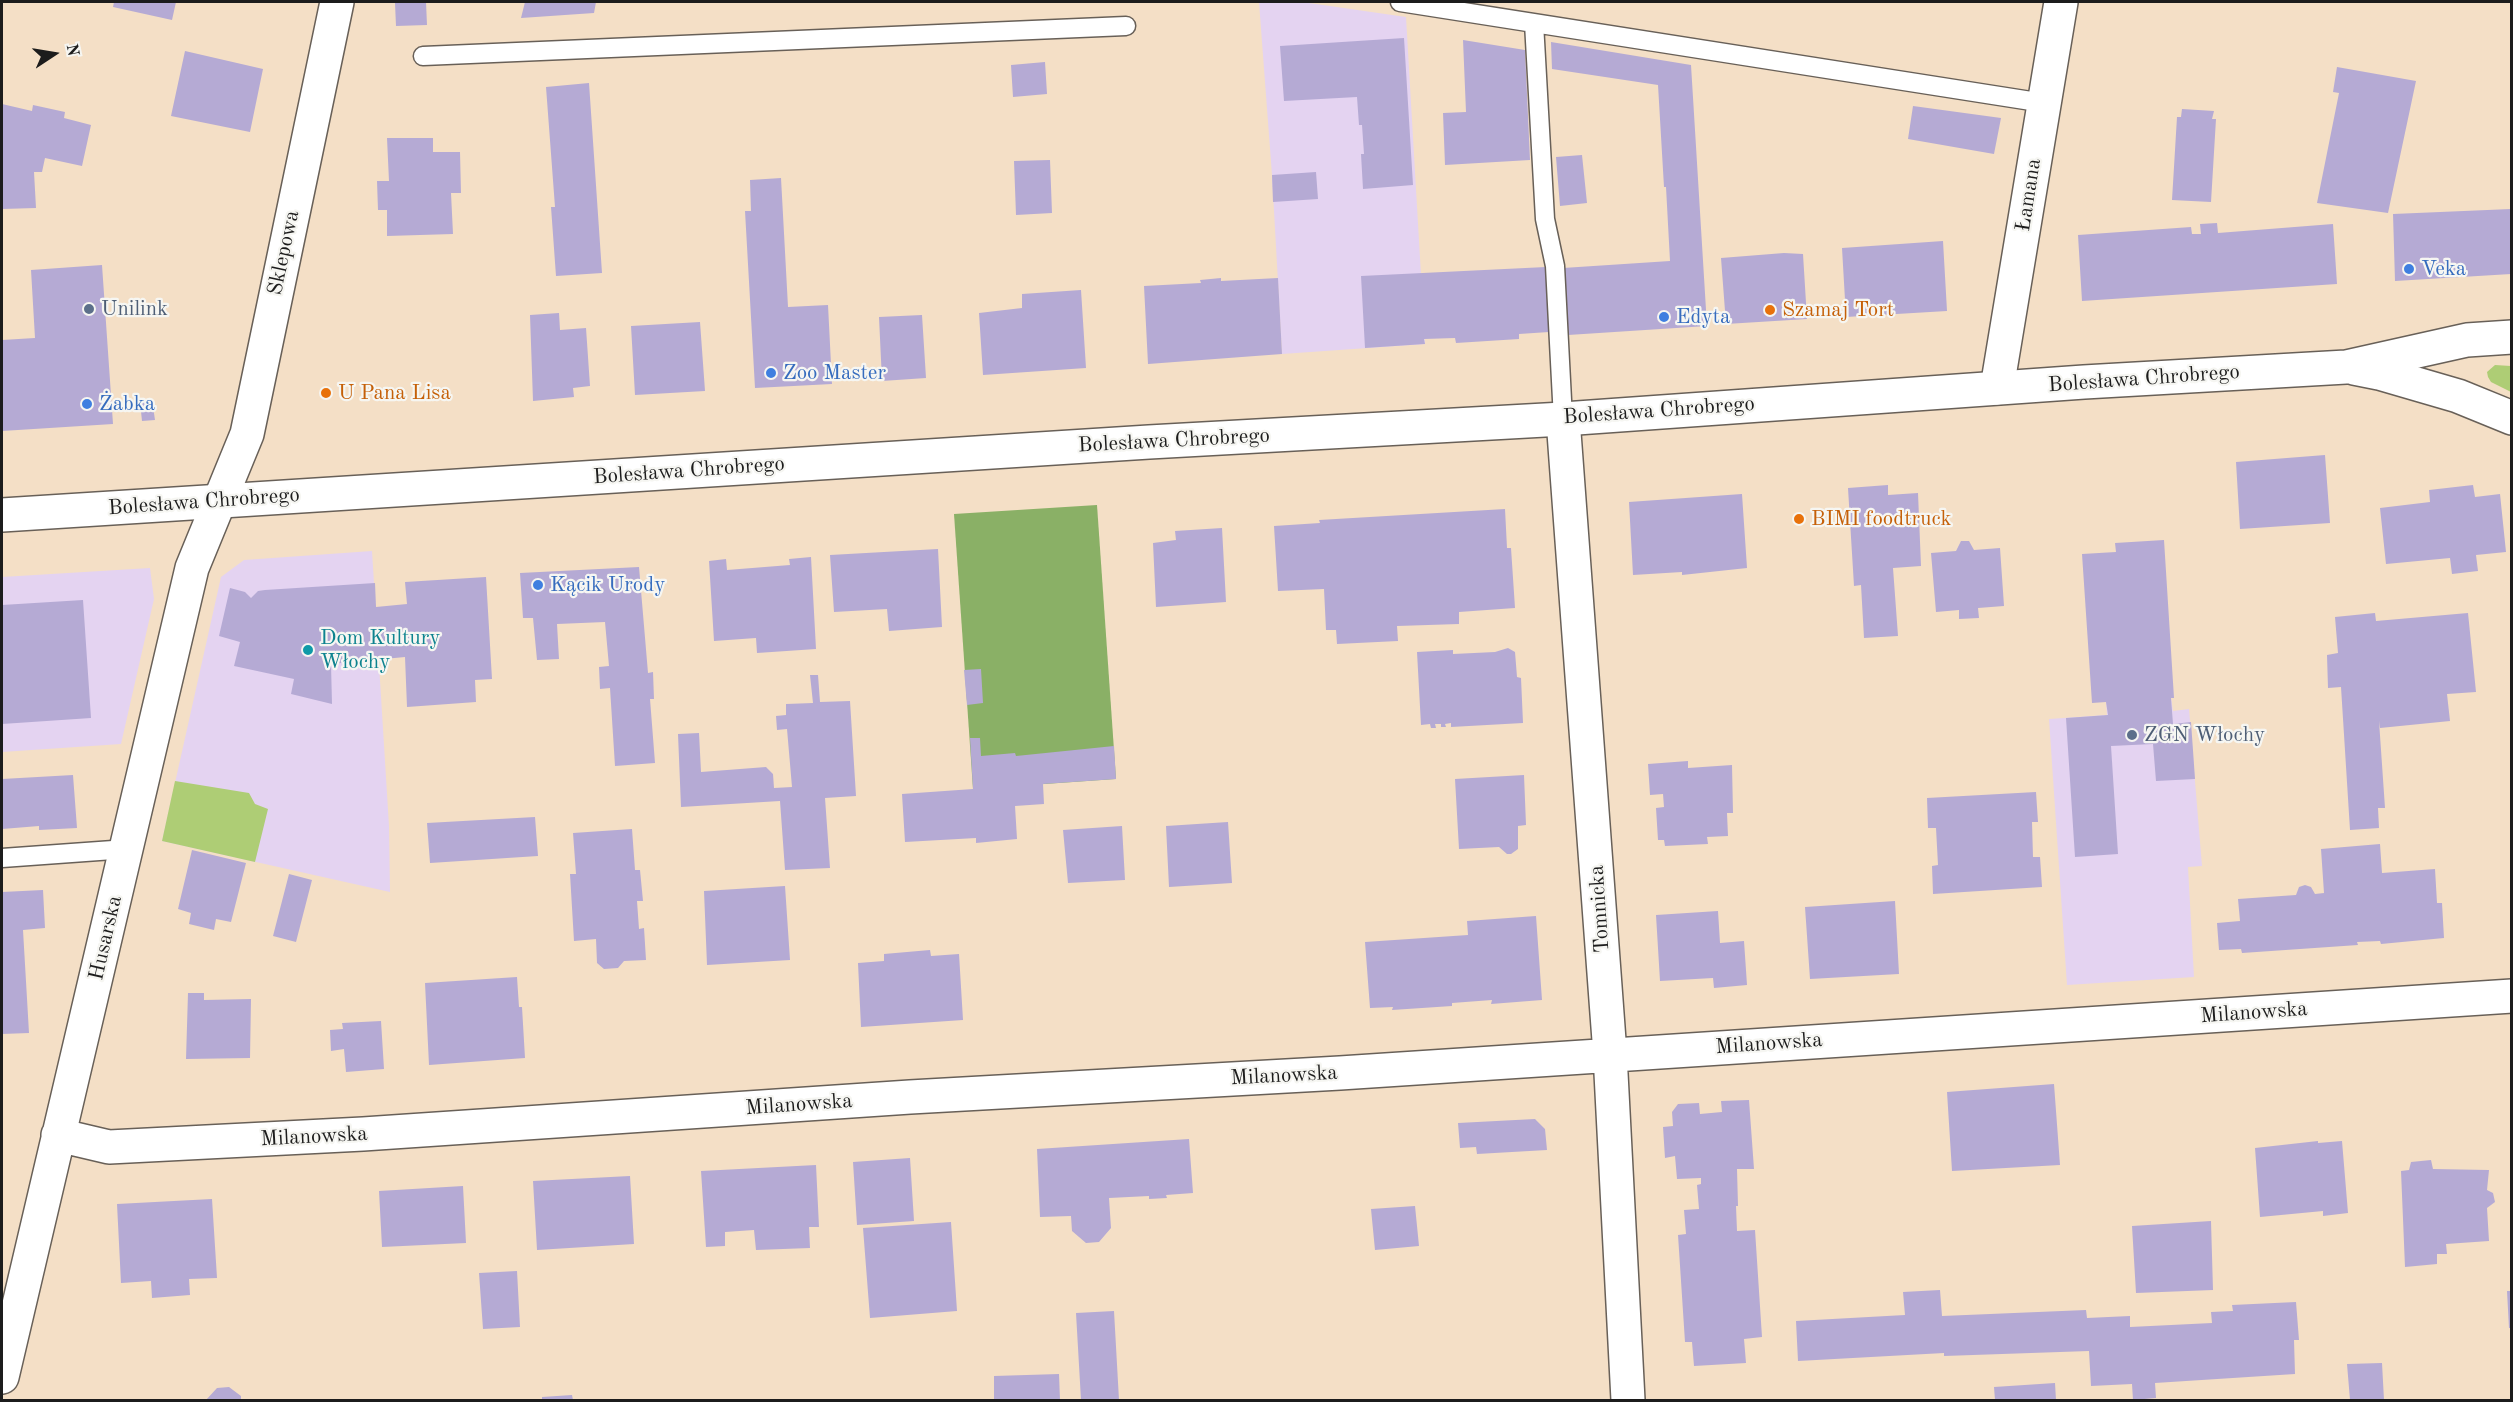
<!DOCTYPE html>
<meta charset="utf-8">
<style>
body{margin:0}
#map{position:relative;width:2513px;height:1402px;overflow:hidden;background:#f4dfc6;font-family:"Old Standard TT",serif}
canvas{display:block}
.frame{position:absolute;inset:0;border:3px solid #1c1c1c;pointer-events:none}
.north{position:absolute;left:24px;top:24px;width:60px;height:60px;-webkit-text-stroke:4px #f6f6f2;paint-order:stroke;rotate:78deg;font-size:16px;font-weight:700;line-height:24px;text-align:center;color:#1c1c1c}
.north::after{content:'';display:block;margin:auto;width:21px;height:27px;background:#1c1c1c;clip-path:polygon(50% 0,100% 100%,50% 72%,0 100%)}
</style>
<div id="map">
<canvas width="2513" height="1402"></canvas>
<div class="frame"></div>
<div class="north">N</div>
</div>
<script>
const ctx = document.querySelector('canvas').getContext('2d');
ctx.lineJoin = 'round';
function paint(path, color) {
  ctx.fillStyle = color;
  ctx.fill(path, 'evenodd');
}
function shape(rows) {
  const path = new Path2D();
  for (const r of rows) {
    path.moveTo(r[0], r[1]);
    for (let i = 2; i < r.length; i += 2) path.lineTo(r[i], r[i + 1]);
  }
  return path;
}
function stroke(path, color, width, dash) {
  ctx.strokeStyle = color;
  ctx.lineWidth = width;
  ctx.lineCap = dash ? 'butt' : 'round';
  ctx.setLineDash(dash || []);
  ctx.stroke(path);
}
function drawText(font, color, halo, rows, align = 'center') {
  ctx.font = font + ' "Old Standard TT",serif';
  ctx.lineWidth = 4.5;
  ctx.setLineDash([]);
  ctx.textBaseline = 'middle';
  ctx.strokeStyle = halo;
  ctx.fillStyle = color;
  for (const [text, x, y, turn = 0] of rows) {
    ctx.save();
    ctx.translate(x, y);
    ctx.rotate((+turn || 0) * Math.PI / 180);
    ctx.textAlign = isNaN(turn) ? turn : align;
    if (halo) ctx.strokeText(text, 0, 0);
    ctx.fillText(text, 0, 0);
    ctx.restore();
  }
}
paint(shape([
 [1259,2,1302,2,1406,17,1425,344,1282,354,1272,175],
 [372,551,389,826,390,892,162,841,221,577,244,560],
 [150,568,154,599,121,744,2,752,2,577],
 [2171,698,2173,711,2189,709,2202,866,2188,867,2194,977,2067,985,2049,719,2107,715,2106,702]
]), '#e4d3f1');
paint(shape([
 [2495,365,2511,366,2511,392,2491,382,2488,377,2487,372],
 [175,781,249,793,255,804,268,809,255,862,162,841]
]), '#aecd75');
paint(shape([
 [1097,505,1116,779,973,789,954,514]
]), '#8ab066');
paint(shape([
 [114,2,176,2,172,20,113,7],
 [426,2,427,25,396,26,395,3],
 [525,2,596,2,594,13,521,18],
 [1404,38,1413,185,1363,189,1361,154,1364,154,1362,125,1359,125,1357,97,1284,101,1280,46],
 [1463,40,1525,50,1530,160,1445,165,1443,113,1466,112],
 [1551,42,1691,65,1707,326,1568,335,1563,268,1670,261,1666,187,1664,187,1658,85,1552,69],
 [185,51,263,69,250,132,171,116],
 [1045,62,1047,94,1013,97,1011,65],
 [2337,67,2416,81,2388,213,2317,203,2339,93,2333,92],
 [589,83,602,273,556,276,551,207,555,207,546,87],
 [2,104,32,111,33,105,65,112,64,118,91,125,82,166,45,158,42,172,34,172,36,208,2,209],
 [1913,106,2001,118,1994,154,1908,139],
 [2182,109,2214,111,2212,119,2216,119,2211,202,2172,200,2177,117,2181,117],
 [387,138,433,138,433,152,460,152,461,193,451,193,453,234,387,236,387,210,378,210,377,181,389,181],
 [1582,155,1587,203,1560,206,1556,157],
 [1050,160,1052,213,1016,215,1014,161],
 [1316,172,1318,199,1273,202,1272,175],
 [781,178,788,307,828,305,832,384,755,388,745,211,751,211,750,180],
 [2511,209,2511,274,2395,281,2393,214],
 [2217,223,2218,233,2333,224,2337,284,2082,301,2078,235,2191,227,2192,234,2201,234,2200,224],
 [1943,241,1947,311,1846,317,1842,248],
 [1784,253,1803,254,1807,319,1726,324,1721,258],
 [102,265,113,424,2,431,2,340,35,338,31,270],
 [1546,267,1549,332,1519,334,1519,339,1456,343,1455,338,1424,339,1425,344,1365,348,1361,276],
 [1221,278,1221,281,1278,278,1282,354,1148,364,1144,286,1201,283,1200,280],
 [1081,290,1086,368,983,375,979,313,1022,308,1022,294],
 [559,313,560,330,586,328,590,386,573,388,574,397,533,401,530,315],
 [922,315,926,378,882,381,879,317],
 [700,322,705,391,635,395,631,326],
 [152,400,155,420,142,421,140,402],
 [2325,455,2330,523,2240,529,2236,462],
 [1888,485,1888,495,1918,493,1921,566,1893,568,1898,636,1864,638,1861,585,1854,586,1848,488],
 [2473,485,2475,497,2500,494,2506,552,2476,555,2478,571,2452,574,2450,558,2386,564,2380,508,2430,502,2429,490],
 [1742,494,1747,568,1682,575,1682,572,1633,575,1629,502],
 [1505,509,1507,548,1511,548,1515,608,1459,612,1459,624,1397,626,1398,641,1337,644,1336,630,1326,630,1324,589,1278,591,1274,526,1320,523,1319,520],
 [1222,528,1226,602,1156,607,1153,543,1176,540,1175,531],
 [2164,540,2174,698,2171,698,2173,724,2191,722,2195,779,2156,781,2153,744,2111,746,2118,854,2075,857,2066,718,2108,715,2106,702,2092,703,2082,554,2116,552,2115,543],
 [1961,541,1969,541,1974,550,2000,548,2004,606,1978,608,1979,618,1959,619,1959,610,1936,612,1931,553,1956,551],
 [938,549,942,627,889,631,887,609,834,612,830,555],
 [811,557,816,649,757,653,756,638,714,641,709,561,726,559,727,570,790,565,789,559],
 [639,567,648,673,653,672,654,699,650,699,655,763,615,766,610,688,600,689,599,667,609,666,605,622,557,624,559,659,537,660,533,618,523,618,520,573],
 [486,577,492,679,475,680,476,702,407,707,405,657,331,664,332,704,291,694,294,679,234,666,240,642,219,636,230,588,245,592,251,598,258,591,265,590,375,583,376,607,407,604,405,582],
 [83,600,91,718,2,724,2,605],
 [2375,613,2376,621,2468,613,2476,692,2447,694,2450,721,2380,728,2379,721,2385,808,2378,808,2379,828,2350,830,2341,687,2328,688,2327,655,2338,653,2335,617],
 [1508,648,1515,652,1517,677,1521,678,1523,723,1451,727,1451,723,1445,724,1446,727,1441,727,1441,724,1435,724,1436,728,1431,728,1430,724,1421,725,1417,652,1453,650,1453,654,1495,652],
 [981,669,983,703,967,705,964,670],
 [810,675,818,675,820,702,850,701,856,796,825,798,830,868,785,870,780,801,681,807,678,734,699,733,701,772,766,767,773,774,774,788,792,787,787,729,777,730,776,716,786,715,786,704,813,703],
 [970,738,980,738,981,756,1015,753,1016,756,1114,746,1116,779,1043,784,1044,804,1015,806,1017,839,976,843,976,838,905,842,902,794,973,789],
 [1688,761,1688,768,1732,765,1733,813,1727,813,1728,836,1707,837,1708,844,1665,846,1664,840,1658,840,1656,808,1664,807,1663,794,1650,795,1648,764],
 [73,775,77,828,39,830,39,826,2,829,2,779],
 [1524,775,1526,825,1518,826,1518,849,1511,854,1507,854,1499,847,1459,849,1455,779],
 [2036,792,2038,822,2032,822,2033,857,2040,857,2042,887,1933,894,1932,866,1938,865,1936,828,1928,828,1927,798],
 [535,817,538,856,430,863,427,823],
 [1228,822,1232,883,1169,887,1166,826],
 [1122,826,1125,880,1068,883,1063,830],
 [632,829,635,870,640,870,643,901,637,901,639,929,644,928,646,960,624,961,618,968,604,969,597,963,596,939,574,941,570,874,576,874,573,833],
 [2380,844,2382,873,2435,869,2437,903,2442,903,2444,938,2381,944,2380,941,2357,942,2358,945,2242,953,2241,949,2219,950,2217,923,2240,921,2238,899,2296,895,2299,887,2305,885,2311,887,2315,894,2324,893,2321,849],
 [192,850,246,863,231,922,216,919,214,930,189,924,191,913,178,909],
 [289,874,312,880,296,942,273,936],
 [785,886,790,960,707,965,704,891],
 [43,890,45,928,23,930,29,1033,2,1034,2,892],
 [1895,901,1899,974,1810,979,1805,907],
 [1718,911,1720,943,1744,941,1747,985,1714,988,1713,978,1660,981,1656,915],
 [1536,916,1542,1000,1491,1004,1492,1000,1452,1003,1452,1006,1392,1010,1393,1007,1370,1008,1365,942,1468,935,1467,921],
 [930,950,931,956,959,954,963,1020,861,1027,858,963,884,961,884,954],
 [517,977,519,1007,522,1007,525,1058,429,1065,425,983],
 [188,993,204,993,204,1000,251,999,250,1058,186,1059],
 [381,1021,384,1069,346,1072,344,1049,331,1051,330,1030,343,1029,342,1023],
 [2054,1084,2060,1165,1952,1171,1947,1092],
 [1749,1100,1754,1169,1737,1169,1738,1206,1736,1206,1737,1231,1755,1230,1762,1337,1744,1339,1746,1363,1694,1366,1692,1342,1685,1342,1678,1235,1686,1234,1684,1210,1699,1209,1697,1185,1701,1184,1701,1178,1677,1179,1675,1156,1665,1158,1663,1127,1673,1126,1672,1112,1678,1104,1699,1103,1700,1114,1722,1112,1721,1101],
 [1535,1119,1545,1129,1547,1150,1477,1154,1476,1147,1460,1148,1458,1123],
 [1189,1139,1193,1193,1166,1195,1167,1198,1149,1199,1149,1196,1109,1198,1111,1228,1099,1242,1086,1243,1072,1231,1071,1216,1040,1217,1037,1149],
 [2318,1141,2318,1143,2342,1141,2348,1213,2323,1216,2323,1211,2260,1217,2255,1148],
 [910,1158,914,1221,857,1225,853,1162],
 [2431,1160,2433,1169,2489,1170,2487,1190,2493,1193,2495,1202,2487,1208,2489,1241,2446,1244,2447,1254,2437,1254,2437,1264,2405,1267,2401,1171,2409,1170,2411,1162],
 [816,1165,819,1227,809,1227,810,1248,756,1250,754,1230,725,1232,725,1246,706,1247,701,1171],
 [630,1176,634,1244,537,1250,533,1181],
 [463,1186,466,1243,382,1247,379,1191],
 [212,1199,217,1278,189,1279,190,1295,152,1298,151,1281,121,1283,117,1204],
 [1415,1206,1419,1246,1375,1250,1371,1209],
 [2211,1221,2213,1290,2136,1293,2132,1226],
 [951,1222,957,1311,870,1318,863,1228],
 [517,1271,520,1327,483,1329,479,1273],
 [1940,1290,1942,1316,2086,1310,2087,1318,2130,1316,2130,1327,2212,1323,2211,1312,2233,1311,2232,1305,2296,1302,2299,1340,2294,1340,2295,1374,2155,1383,2156,1398,2133,1400,2132,1384,2091,1386,2089,1351,1944,1356,1944,1353,1798,1361,1796,1321,1905,1315,1903,1292],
 [2507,1291,2511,1291,2511,1328,2509,1328],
 [1114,1311,1119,1400,1081,1400,1076,1313],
 [2382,1363,2384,1400,2350,1400,2347,1364],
 [1059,1374,1060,1400,994,1400,994,1376],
 [2055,1383,2056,1400,1995,1400,1994,1387],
 [229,1387,241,1396,241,1400,206,1400,217,1388],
 [572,1395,573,1400,542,1400,542,1397]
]), '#b5aad4');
const lane = shape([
 [1400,2,2044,103],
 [1534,23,1545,219,1555,266,1563,419],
 [423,56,1126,26],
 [2,858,127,849]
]);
const street = shape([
 [1997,388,2061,2],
 [1563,419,1610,1054,1628,1400],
 [58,1135,109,1147,363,1134,910,1097,1340,1073,2512,996],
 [2,1377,192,568,247,434,337,2]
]);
const secondary = shape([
 [2354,368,2379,373,2458,396,2512,418],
 [2,515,1149,442,1563,419,2084,382,2346,367,2467,340,2512,337]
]);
stroke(lane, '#686058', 21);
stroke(street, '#686058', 36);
stroke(secondary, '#686058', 36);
stroke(lane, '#fff', 18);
stroke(street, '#fff', 33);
stroke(secondary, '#fff', 33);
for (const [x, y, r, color] of [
 [2409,269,6,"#3f7fe0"],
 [89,309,6,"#5c6f8a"],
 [1770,310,6,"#e8710a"],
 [1664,317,6,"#3f7fe0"],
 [771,373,6,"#3f7fe0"],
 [326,393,6,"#e8710a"],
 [87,404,6,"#3f7fe0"],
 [1799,519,6,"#e8710a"],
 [538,585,6,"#3f7fe0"],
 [308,650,6,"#0f9aa8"],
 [2132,735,6,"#5c6f8a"]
]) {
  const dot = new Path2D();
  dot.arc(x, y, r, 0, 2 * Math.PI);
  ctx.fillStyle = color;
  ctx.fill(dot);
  stroke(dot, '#f6f6f2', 2);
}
drawText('21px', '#1c1c1c', '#f6f6f2', [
 ["Łamana",2029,195,-81],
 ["Sklepowa",284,253,-78],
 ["Bolesława Chrobrego",2144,379,-4],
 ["Bolesława Chrobrego",1659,411,-4],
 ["Bolesława Chrobrego",1174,441,-3],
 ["Bolesława Chrobrego",689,471,-4],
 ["Bolesława Chrobrego",204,502,-4],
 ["Tomnicka",1600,909,-94],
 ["Husarska",106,938,-77],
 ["Milanowska",2254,1013,-4],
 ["Milanowska",1769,1044,-4],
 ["Milanowska",1284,1076,-3],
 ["Milanowska",799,1105,-4],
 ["Milanowska",314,1137,-3]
]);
drawText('21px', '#366cbe', '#f6f6f2', [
 ["Veka",2421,269],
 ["Edyta",1676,317],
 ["Zoo Master",783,373],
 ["Żabka",99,404],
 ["Kącik Urody",550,585]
], 'left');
drawText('21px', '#4e5e75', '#f6f6f2', [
 ["Unilink",101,309],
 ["ZGN Włochy",2144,735]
], 'left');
drawText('21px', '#c56008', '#f6f6f2', [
 ["Szamaj Tort",1782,310],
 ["U Pana Lisa",338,393],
 ["BIMI foodtruck",1811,519]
], 'left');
drawText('21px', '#0d838f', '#f6f6f2', [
 ["Dom Kultury",320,638],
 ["Włochy",320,662]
], 'left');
</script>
